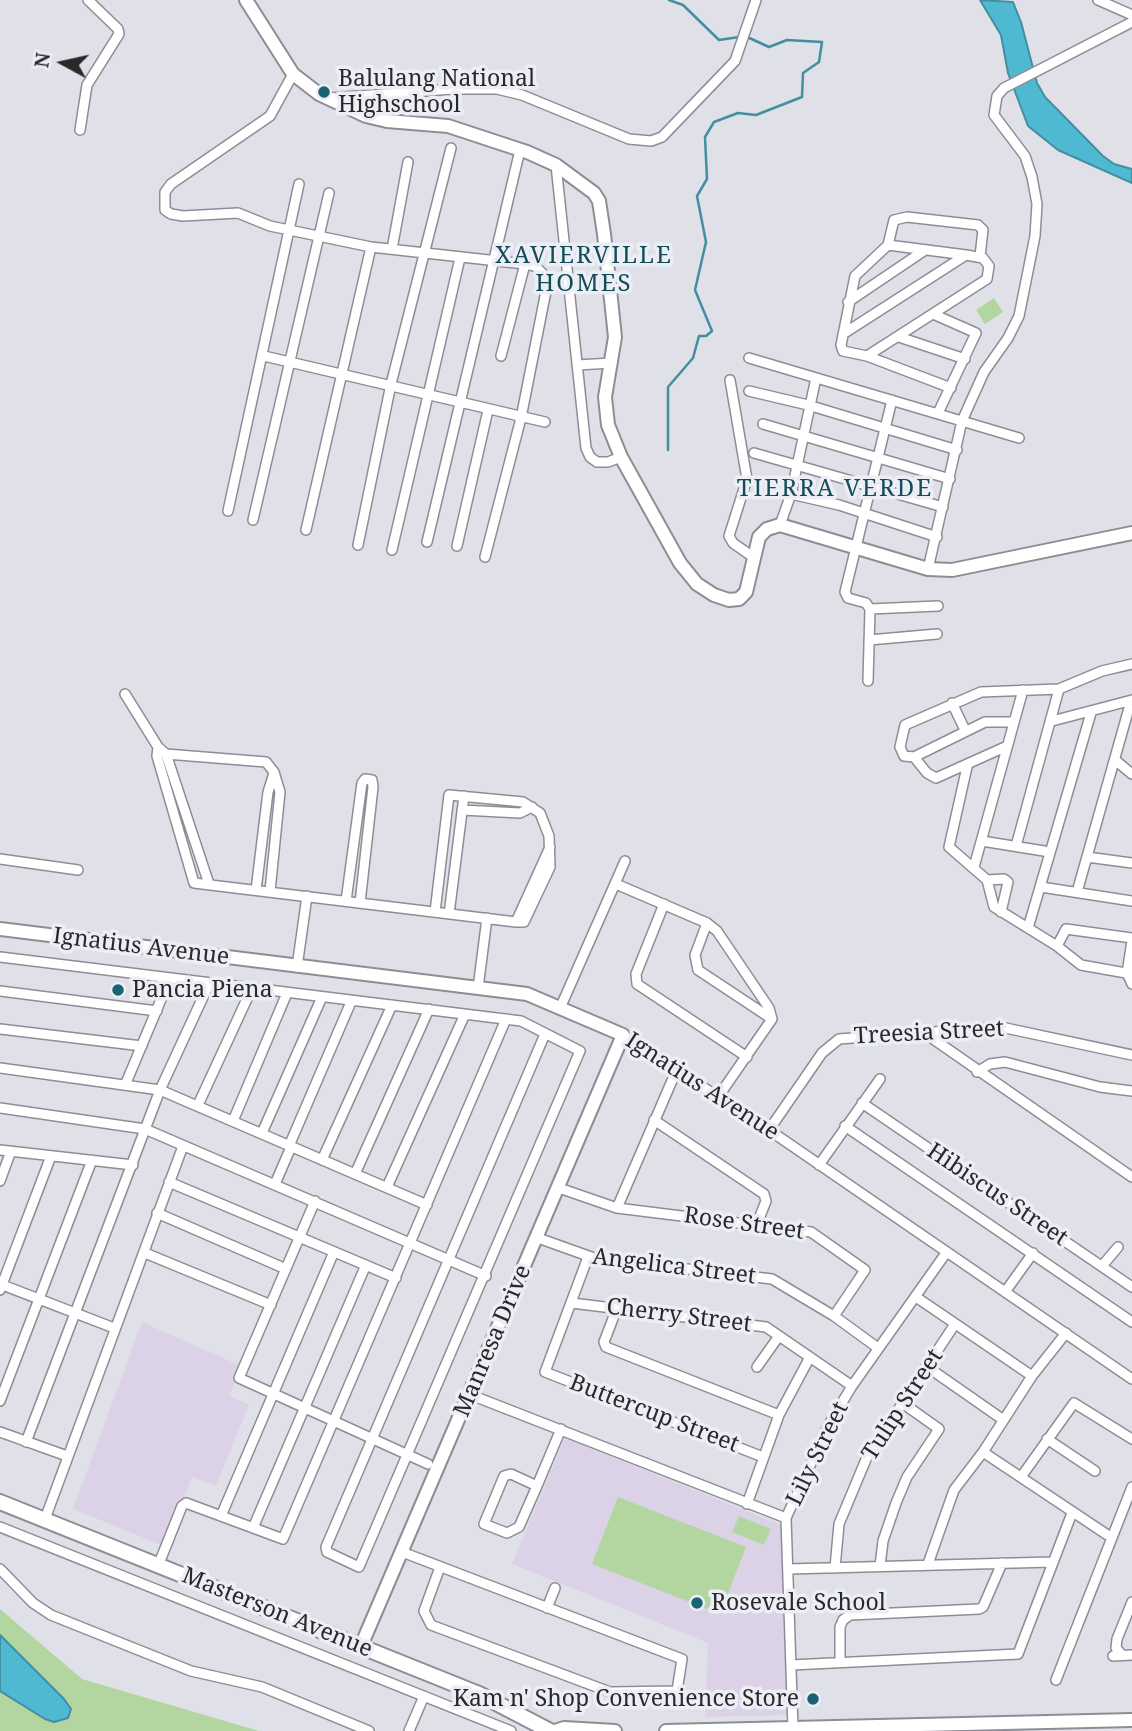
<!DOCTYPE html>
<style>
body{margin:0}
#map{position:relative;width:1132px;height:1731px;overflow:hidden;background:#dfe0e8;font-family:"Noto Serif",serif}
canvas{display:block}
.north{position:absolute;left:28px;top:28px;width:70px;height:70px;-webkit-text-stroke:5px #ecedf5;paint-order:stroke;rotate:278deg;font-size:19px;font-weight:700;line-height:28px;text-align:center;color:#28292b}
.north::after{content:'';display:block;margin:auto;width:24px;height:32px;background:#28292b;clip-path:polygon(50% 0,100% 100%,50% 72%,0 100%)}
</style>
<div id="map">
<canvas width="1132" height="1731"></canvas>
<div class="north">N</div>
</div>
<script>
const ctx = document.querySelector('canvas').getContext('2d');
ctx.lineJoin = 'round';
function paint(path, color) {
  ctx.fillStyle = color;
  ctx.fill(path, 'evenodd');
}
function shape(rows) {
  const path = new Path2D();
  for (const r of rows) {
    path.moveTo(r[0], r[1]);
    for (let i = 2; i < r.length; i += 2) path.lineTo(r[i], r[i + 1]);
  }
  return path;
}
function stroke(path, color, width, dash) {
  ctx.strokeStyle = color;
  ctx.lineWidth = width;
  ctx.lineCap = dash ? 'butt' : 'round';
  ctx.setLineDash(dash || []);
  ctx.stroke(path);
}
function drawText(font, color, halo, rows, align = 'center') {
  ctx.font = font + ' "Noto Serif",serif';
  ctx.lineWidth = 7;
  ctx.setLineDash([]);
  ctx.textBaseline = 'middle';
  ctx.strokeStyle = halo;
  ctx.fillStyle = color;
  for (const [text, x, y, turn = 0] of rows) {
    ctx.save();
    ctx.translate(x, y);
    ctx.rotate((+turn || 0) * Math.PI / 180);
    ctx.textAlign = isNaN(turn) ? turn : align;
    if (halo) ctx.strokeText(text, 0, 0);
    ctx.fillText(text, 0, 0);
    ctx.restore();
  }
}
paint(shape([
 [142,1322,241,1366,229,1396,249,1405,216,1486,192,1477,164,1546,73,1509],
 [565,1438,781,1525,787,1715,705,1717,708,1643,512,1564]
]), '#dcd2e7');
paint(shape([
 [994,298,1003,312,985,324,976,310],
 [618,1497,746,1547,720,1614,592,1564],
 [739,1516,771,1529,764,1545,732,1532],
 [0,1609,82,1679,259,1731,0,1731]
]), '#b3d6a1');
const water = shape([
 [980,0,1013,2,1021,22,1037,83,1045,97,1103,156,1114,164,1132,169,1132,183,1058,150,1028,126,1008,73,1001,35,980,0],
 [0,1635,64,1699,71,1709,68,1718,54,1722,45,1719,0,1691,0,1635]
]);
paint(water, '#4fb9d2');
stroke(water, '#438ea0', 2);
stroke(shape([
 [669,0,683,5,719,40,739,37],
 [668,450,668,387,693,358,699,336,706,336,712,331,695,290,706,242,697,196,707,179,705,137,714,122,738,113,756,115,802,97,803,73,819,62,822,42,787,40,769,47,745,36]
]), '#438ea0', 2.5);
const street = shape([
 [1098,0,1132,15],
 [293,74,270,116,171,184,165,192,165,210,171,214,183,216,238,213,270,226,371,247,525,264,535,266,543,274,546,291,521,418,485,557],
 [330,98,453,89,497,89,522,95,629,139,651,141,662,137,735,61,756,0],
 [80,130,87,85,119,34,118,29,88,0],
 [556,165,586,448,590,457,597,462,608,462,621,457],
 [888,245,855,276,841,345,843,351,867,356,951,388],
 [392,249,408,162],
 [966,255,888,245,894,220,907,217,978,225,983,230,980,256],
 [848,302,925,250],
 [933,314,976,333,938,413],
 [843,334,966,255,983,258,989,266,987,279,867,356],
 [899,337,965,359],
 [264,356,545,422],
 [501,356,525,264],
 [749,358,1019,438],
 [577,365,612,363],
 [730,380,747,479,729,536,733,543,753,557],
 [749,391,808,405,957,450],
 [763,424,950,479],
 [754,453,943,507],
 [791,494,839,505,937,537],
 [228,511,299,184],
 [253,520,329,193],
 [780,525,791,494,816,378],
 [306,530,371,247],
 [427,542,520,150],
 [358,545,391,384,451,148],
 [457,546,488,410],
 [392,550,460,258],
 [928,569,962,421,984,372,1008,338,1019,316,1035,236,1037,204,1032,177,1025,156,994,115,997,96,1004,88,1132,22],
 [870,609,938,606],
 [869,640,937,634],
 [868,681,870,609,866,603,848,598,845,592,892,400],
 [125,694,158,747,166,754,209,884],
 [952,703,965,730],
 [1052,721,1132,700],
 [158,747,157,756,194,883,516,922,524,922,550,867,549,836,540,813,523,802,449,795,435,912],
 [1005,747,936,778,927,773,914,757,904,756,900,747,905,725,981,692,1059,689,1102,671,1132,664],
 [166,754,266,762,274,772,280,792,270,891],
 [914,757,985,722,1013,722],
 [1115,760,1132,774],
 [967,767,949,847,987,880,994,907,1057,946],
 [462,810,520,813,532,807],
 [982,841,1050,852],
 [1016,846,1059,689],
 [1087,857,1132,863],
 [0,859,78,870],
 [974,867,1023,690],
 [987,880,1004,879,1008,882,1001,912],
 [616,884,707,923,717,931,769,1008,772,1019],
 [1041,887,1132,901],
 [256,890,268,792,274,773],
 [1077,892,1131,701],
 [346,901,362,783,365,779,372,780,373,787,360,903],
 [664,904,636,974,637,984,747,1057],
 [449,914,464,796],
 [516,922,550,847],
 [707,923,695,955,698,970,772,1019],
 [1028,928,1091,713],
 [1132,938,1066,929,1057,946,1081,965,1132,974],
 [1132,941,1127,973,1132,984],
 [0,957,521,1021,580,1051,359,1567,327,1552,326,1547,545,1034],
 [297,967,307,896],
 [478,988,487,918],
 [0,991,157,1011],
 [561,1006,625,861],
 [0,1029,142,1046],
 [926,1034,1132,1177],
 [623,1035,769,1130,1132,1379],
 [0,1068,160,1090,427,1205],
 [977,1072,990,1064,1005,1062,1100,1087,1132,1091],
 [126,1083,170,978],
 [718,1097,772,1019],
 [862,1103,1132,1287],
 [198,1105,252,988],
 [0,1108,145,1129,486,1276],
 [654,1120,764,1194,766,1201,757,1224],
 [233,1121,287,993],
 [845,1126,1132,1322],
 [769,1130,822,1053,839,1039,1001,1027,1132,1055],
 [262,1133,322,997],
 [289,1146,351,1002],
 [0,1150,133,1165],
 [322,1160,392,1005],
 [819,1165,880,1079],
 [355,1174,429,1009],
 [0,1181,11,1151],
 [169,1182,396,1278],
 [275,1184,291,1147],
 [387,1187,465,1014],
 [559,1188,617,1208,811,1232,865,1270,834,1316],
 [315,1201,239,1378,428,1464],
 [617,1208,677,1069],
 [157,1213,286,1269],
 [538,1238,594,1258,772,1279,834,1316,878,1348],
 [145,1253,271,1305],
 [588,1257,545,1372,763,1457],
 [1102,1266,1118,1247],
 [0,1284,114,1328],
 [0,1290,51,1156],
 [1005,1292,1033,1253],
 [916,1297,1032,1376],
 [572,1303,766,1327,852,1386],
 [617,1308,604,1342,606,1347,779,1415],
 [926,1366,1002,1419],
 [757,1367,779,1336],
 [471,1395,786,1518],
 [0,1401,92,1160],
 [0,1432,67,1456],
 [1047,1439,1095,1471],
 [26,1442,160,1090,209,984],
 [983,1452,1112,1538],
 [1021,1477,1074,1403,1132,1439],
 [537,1486,511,1474,504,1476,484,1524,507,1533,519,1527,537,1486,561,1429],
 [747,1504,779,1415,810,1357],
 [221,1516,333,1254],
 [45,1519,183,1146],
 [0,1527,511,1731],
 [253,1528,365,1267],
 [402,1552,682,1659,677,1691,610,1692,431,1625,424,1611,440,1567],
 [928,1564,954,1490,983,1452,1032,1376,1066,1333],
 [158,1566,182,1506,186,1503,283,1539,506,1019],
 [880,1566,883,1541,896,1503,907,1477,939,1429,901,1402],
 [835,1568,839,1524,867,1457,955,1324],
 [0,1569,33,1603,51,1615,191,1671,262,1687,369,1731],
 [788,1569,1052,1562],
 [547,1608,555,1588],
 [1122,1655,1116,1648,1117,1639,1132,1602],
 [1113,1656,1132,1655],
 [840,1660,840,1627,843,1620,850,1615,979,1609,983,1607,1002,1563],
 [791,1665,1018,1654,1072,1513],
 [1056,1680,1132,1487],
 [793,1729,786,1518,828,1426,852,1386,946,1253],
 [409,1731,424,1696]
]);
const secondary = shape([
 [246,0,293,74,319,94,366,116,387,121,448,126,527,152,556,165,594,193,599,201,604,234,615,337,605,397,608,425,621,457,680,563,697,584,714,595,729,600,739,599,746,592,759,537,767,529,780,525,928,569,952,570,1132,533],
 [0,929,527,994,623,1035,361,1646],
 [555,1731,564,1728,615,1731],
 [666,1731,1132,1720]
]);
const primary = shape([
 [0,1502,479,1694,550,1731]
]);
stroke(street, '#8d8e95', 12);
stroke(secondary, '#8d8e95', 16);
stroke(primary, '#8d8e95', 18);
stroke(street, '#fff', 9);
stroke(secondary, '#fff', 12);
stroke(primary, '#fff', 14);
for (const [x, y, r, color] of [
 [324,92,7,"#1b6372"],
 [118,990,7,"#1b6372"],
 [697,1603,7,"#1b6372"],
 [813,1699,7,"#1b6372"]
]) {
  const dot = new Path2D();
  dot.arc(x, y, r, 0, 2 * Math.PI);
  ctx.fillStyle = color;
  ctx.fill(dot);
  stroke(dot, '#ecedf5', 2.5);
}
drawText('23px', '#28292b', '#ecedf5', [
 ["Balulang National",338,79],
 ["Highschool",338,105],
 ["Pancia Piena",132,990],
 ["Rosevale School",711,1603],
 ["Kam n' Shop Convenience Store",799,1699,"right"]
], 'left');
drawText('23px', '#28292b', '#ecedf5', [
 ["Ignatius Avenue",141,947,7],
 ["Treesia Street",929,1033,-3],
 ["Ignatius Avenue",702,1087,33],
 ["Hibiscus Street",997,1195,34],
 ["Rose Street",744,1224,8],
 ["Angelica Street",674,1267,7],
 ["Cherry Street",679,1316,7],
 ["Manresa Drive",493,1341,-67],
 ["Tulip Street",903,1405,-57],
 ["Buttercup Street",654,1414,21],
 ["Lily Street",818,1454,-64],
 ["Masterson Avenue",277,1613,22]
]);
ctx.letterSpacing = '2px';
drawText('24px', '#134d58', '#ecedf5', [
 ["XAVIERVILLE",584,256],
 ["HOMES",584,284],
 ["TIERRA VERDE",835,489]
]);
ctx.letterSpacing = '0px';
</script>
